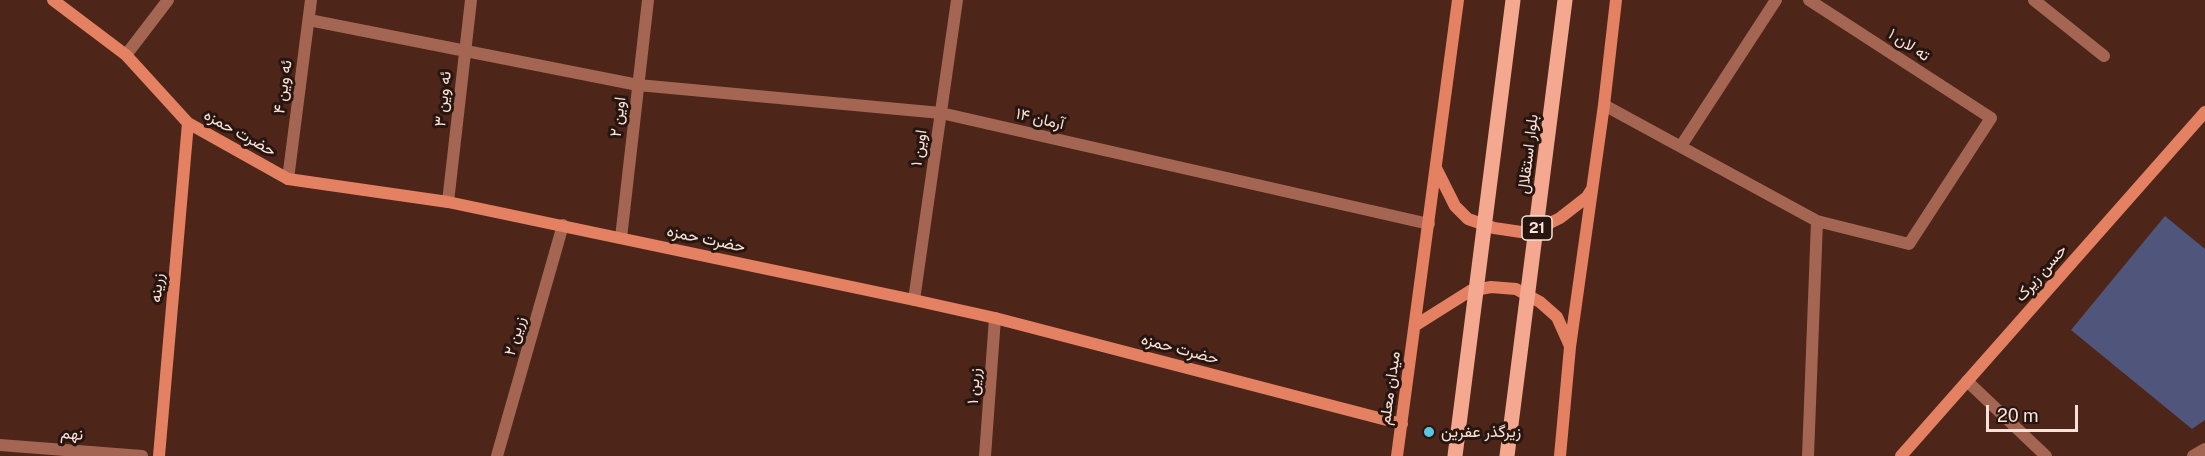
<!DOCTYPE html>
<meta charset="utf-8">
<style>
body{margin:0}
#map{position:relative;width:2205px;height:456px;overflow:hidden;background:#4d2519;font-family:"Public Sans",sans-serif}
canvas{display:block}
.scale{position:absolute;left:1986px;top:405px;width:92px;height:27px;box-sizing:border-box;border:3px solid #fbe1d9;border-top:0;padding-left:8px;font-size:18px;line-height:21px;white-space:nowrap;color:#fbe1d9;-webkit-text-stroke:4px #27150f;paint-order:stroke}
</style>
<div id="map">
<canvas width="2205" height="456"></canvas>
<div class="scale">20 m</div>
</div>
<script>
const ctx = document.querySelector('canvas').getContext('2d');
ctx.lineJoin = 'round';
function paint(path, color) {
  ctx.fillStyle = color;
  ctx.fill(path, 'evenodd');
}
function shape(rows) {
  const path = new Path2D();
  for (const r of rows) {
    path.moveTo(r[0], r[1]);
    for (let i = 2; i < r.length; i += 2) path.lineTo(r[i], r[i + 1]);
  }
  return path;
}
function stroke(path, color, width, dash) {
  ctx.strokeStyle = color;
  ctx.lineWidth = width;
  ctx.lineCap = dash ? 'butt' : 'round';
  ctx.setLineDash(dash || []);
  ctx.stroke(path);
}
function drawText(font, color, halo, rows, align = 'center') {
  ctx.font = font + ' "Public Sans",Vazirmatn,sans-serif';
  ctx.lineWidth = 6;
  ctx.setLineDash([]);
  ctx.textBaseline = 'middle';
  ctx.strokeStyle = halo;
  ctx.fillStyle = color;
  for (const [text, x, y, turn = 0] of rows) {
    ctx.save();
    ctx.translate(x, y);
    ctx.rotate((+turn || 0) * Math.PI / 180);
    ctx.textAlign = isNaN(turn) ? turn : align;
    if (halo) ctx.strokeText(text, 0, 0);
    ctx.fillText(text, 0, 0);
    ctx.restore();
  }
}
paint(shape([
 [2165,216,2205,249,2205,420,2192,429,2071,330]
]), '#50557b');
stroke(shape([
 [1809,0,1991,118,1909,244,1817,221],
 [2034,0,2104,56],
 [309,20,638,85,941,113,1429,224],
 [126,55,168,0],
 [1604,105,1817,221,1808,456],
 [1681,146,1776,0],
 [288,179,311,0],
 [448,202,471,0],
 [621,238,648,0],
 [914,300,957,0],
 [1967,381,2046,456],
 [0,445,142,456],
 [497,456,563,225],
 [985,456,995,318],
 [2193,456,2205,449]
]), '#a46652', 12);
stroke(shape([
 [53,0,126,55,188,123,288,179,448,202,914,300,995,318,1402,424],
 [1436,168,1455,206,1468,219,1494,228,1521,232,1544,226,1560,218,1587,197,1592,189],
 [1416,325,1470,291,1491,287,1516,289,1540,302,1557,317,1570,346],
 [159,456,188,123],
 [1397,456,1458,0],
 [1560,456,1570,347,1604,105,1616,0],
 [1901,456,2205,112]
]), '#e48162', 12);
stroke(shape([
 [1455,456,1513,0],
 [1507,456,1565,0]
]), '#f5a890', 15);
for (const [x, y, r, color] of [
 [1429,432,6,"#5ac8e5"]
]) {
  const dot = new Path2D();
  dot.arc(x, y, r, 0, 2 * Math.PI);
  ctx.fillStyle = color;
  ctx.fill(dot);
  stroke(dot, '#27150f', 2);
}
for (const [x, y, w] of [
 [1537,228,30]
]) {
  const box = new Path2D();
  box.roundRect(x - w / 2, y - 12, w, 24, 4.5);
  ctx.fillStyle = '#27150f';
  ctx.fill(box);
  stroke(box, '#fbe1d9', 1.5);
}
drawText('bold 15px', '#fbe1d9', null, [
 ["21",1537,228]
]);
drawText('16px', '#fbe1d9', '#27150f', [
 ["ته لان ۱",1909,45,33],
 ["ئه وین ۴",283,87,-82],
 ["ئه وین ۳",443,99,-84],
 ["اوین ۲",618,117,-83],
 ["آرمان ۱۴",1040,119,13],
 ["حضرت حمزه",240,133,29],
 ["اوین ۱",919,148,-82],
 ["بلوار استقلال",1528,154,-83],
 ["حضرت حمزه",706,239,12],
 ["حسن زیرک",2041,273,-49],
 ["زرینه",157,288,-85],
 ["زرین ۲",515,336,-74],
 ["حضرت حمزه",1180,349,15],
 ["زرین ۱",974,386,-86],
 ["میدان معلم",1390,388,-82],
 ["نهم",72,434,5]
]);
drawText('16px', '#fbe1d9', '#27150f', [
 ["زیرگذر عفرین",1441,432]
], 'left');
</script>
